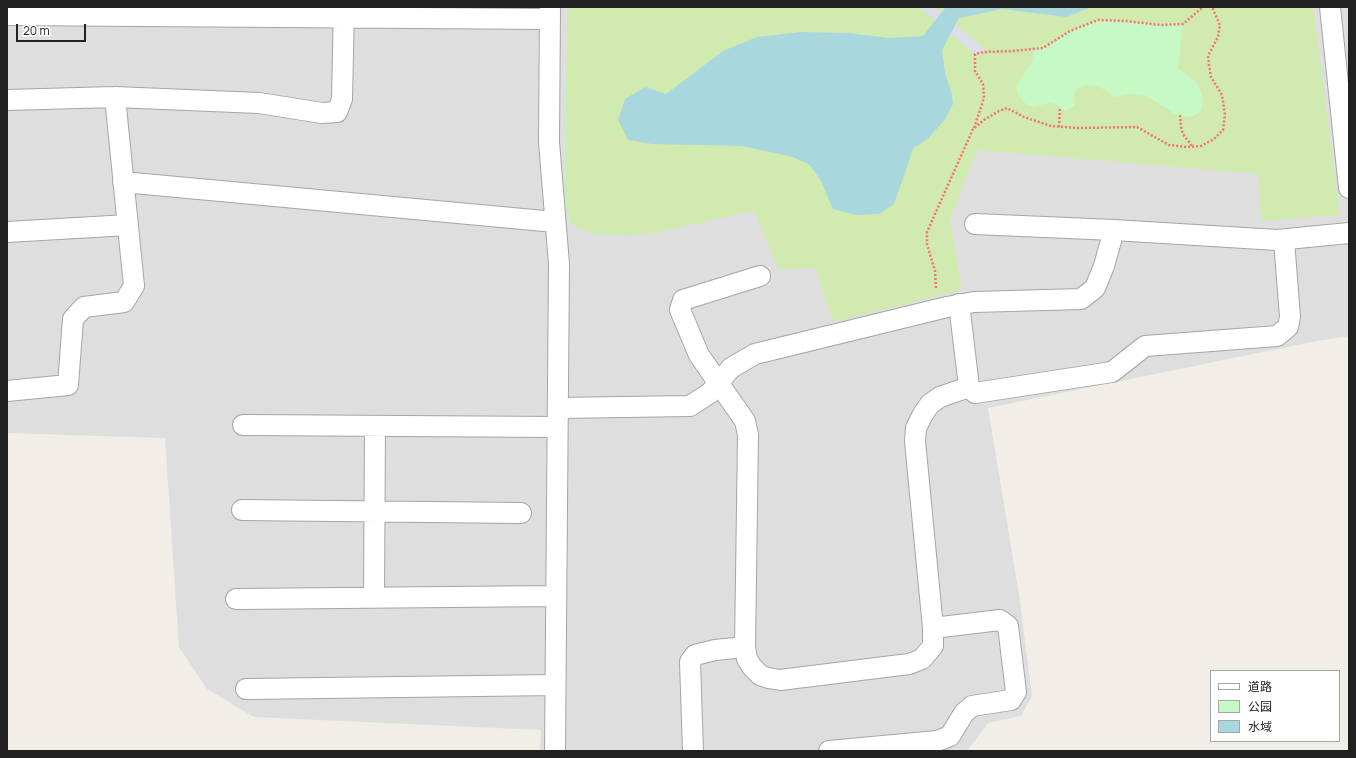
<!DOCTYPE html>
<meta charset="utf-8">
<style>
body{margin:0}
#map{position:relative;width:1356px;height:758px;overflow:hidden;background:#f1ede7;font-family:Manrope,"Noto Sans SC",sans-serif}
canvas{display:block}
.frame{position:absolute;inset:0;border:8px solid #212121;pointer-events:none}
.legend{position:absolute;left:1210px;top:670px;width:130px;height:72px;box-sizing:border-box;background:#fff;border:1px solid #a6a6a6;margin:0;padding:5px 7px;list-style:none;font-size:12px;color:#212121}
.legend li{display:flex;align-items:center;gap:8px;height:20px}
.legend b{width:20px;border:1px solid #a6a6a6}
.scale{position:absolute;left:16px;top:24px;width:70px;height:18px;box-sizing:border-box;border:2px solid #212121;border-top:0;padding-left:5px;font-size:12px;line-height:14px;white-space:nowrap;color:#212121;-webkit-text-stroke:3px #fff;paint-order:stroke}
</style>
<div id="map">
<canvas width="1356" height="758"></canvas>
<div class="frame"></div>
<ul class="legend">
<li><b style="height:5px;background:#fff"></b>道路</li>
<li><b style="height:11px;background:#c7f9c6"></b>公园</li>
<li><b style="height:11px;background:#a9d7de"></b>水域</li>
</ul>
<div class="scale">20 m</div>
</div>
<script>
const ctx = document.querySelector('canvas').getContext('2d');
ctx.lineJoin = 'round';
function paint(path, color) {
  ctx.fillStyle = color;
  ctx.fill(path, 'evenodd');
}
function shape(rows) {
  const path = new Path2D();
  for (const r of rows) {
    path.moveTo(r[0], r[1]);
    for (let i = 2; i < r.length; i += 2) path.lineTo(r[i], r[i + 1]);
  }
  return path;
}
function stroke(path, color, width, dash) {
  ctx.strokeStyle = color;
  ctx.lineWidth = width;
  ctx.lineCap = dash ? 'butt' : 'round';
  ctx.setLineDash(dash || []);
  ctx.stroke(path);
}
paint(shape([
 [7,7,1349,7,1349,336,1317,341,988,408,1019,595,1032,696,1021,716,988,723,967,751,540,751,541,730,254,717,207,689,179,647,165,438,7,433]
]), '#dfdede');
paint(shape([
 [567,7,1313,7,1340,215,1261,221,1258,174,977,150,950,219,962,290,833,322,815,268,779,270,754,211,659,232,626,236,596,234,571,225,565,202]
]), '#d1eaaf');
paint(shape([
 [1098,20,1125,21,1161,25,1183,24,1178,68,1195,81,1200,89,1203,101,1201,111,1192,117,1177,115,1145,95,1132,94,1115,97,1106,90,1095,86,1084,85,1075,90,1074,98,1075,105,1065,111,1056,104,1048,103,1034,107,1026,104,1017,94,1016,86,1032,62,1034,49,1043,48,1070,31]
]), '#c7f9c6');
paint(shape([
 [918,7,935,7,988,52,975,54]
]), '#dcdde7');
paint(shape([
 [946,7,1091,7,1067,17,1002,9,959,18,942,50,945,73,952,94,953,104,945,119,928,139,913,148,908,164,894,204,879,214,856,215,833,209,821,181,810,165,793,157,742,146,652,144,628,140,618,120,625,99,645,87,666,94,723,51,757,37,801,32,847,33,890,38,923,36]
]), '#a9d7de');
const street = shape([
 [550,7,549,142,559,264,555,751],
 [1330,7,1349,188],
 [7,15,550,19],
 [7,100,115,97,259,103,322,113,337,112,342,99,344,7],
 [123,182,555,222],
 [975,224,1114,230,1277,240,1349,233],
 [7,232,128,225],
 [760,276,683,300,680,310,699,355,745,421,748,435,745,647,747,659,752,667,760,675,768,678,780,680,909,664,922,659,933,646,933,628,915,441,916,428,923,414,930,404,940,397,969,387],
 [959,304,969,387,975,393,1112,372,1145,346,1277,336,1288,327,1290,317,1284,240],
 [7,391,68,385,73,319,84,307,124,302,134,286,115,97],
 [558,408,690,406,710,393,731,368,755,354,947,307,974,302,1081,299,1095,288,1104,266,1114,230],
 [243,425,557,427],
 [242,510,521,513],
 [374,597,375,426],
 [236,599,556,596],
 [246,689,555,685],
 [693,751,690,662,695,655,715,650,745,647],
 [829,751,937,741,950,736,964,713,972,706,1011,700,1016,692,1008,626,1000,620,933,628]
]);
stroke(street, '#a5a5a5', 22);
stroke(shape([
 [1180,115,1181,127,1183,134,1192,146],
 [1059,127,1060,107],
 [974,128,984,98,983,84,975,71,975,54,984,52,1013,51,1043,48,1070,31,1098,20,1125,21,1161,25,1183,24,1203,7],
 [936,288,935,271,927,244,927,232,973,129,984,120,999,111,1007,108,1024,117,1051,126,1078,128,1137,127,1169,145,1187,147,1201,146,1214,139,1223,130,1225,115,1222,95,1211,77,1209,65,1208,56,1218,37,1220,25,1212,7]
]), '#f87271', 2.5, [2, 2]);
stroke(street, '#fff', 20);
</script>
